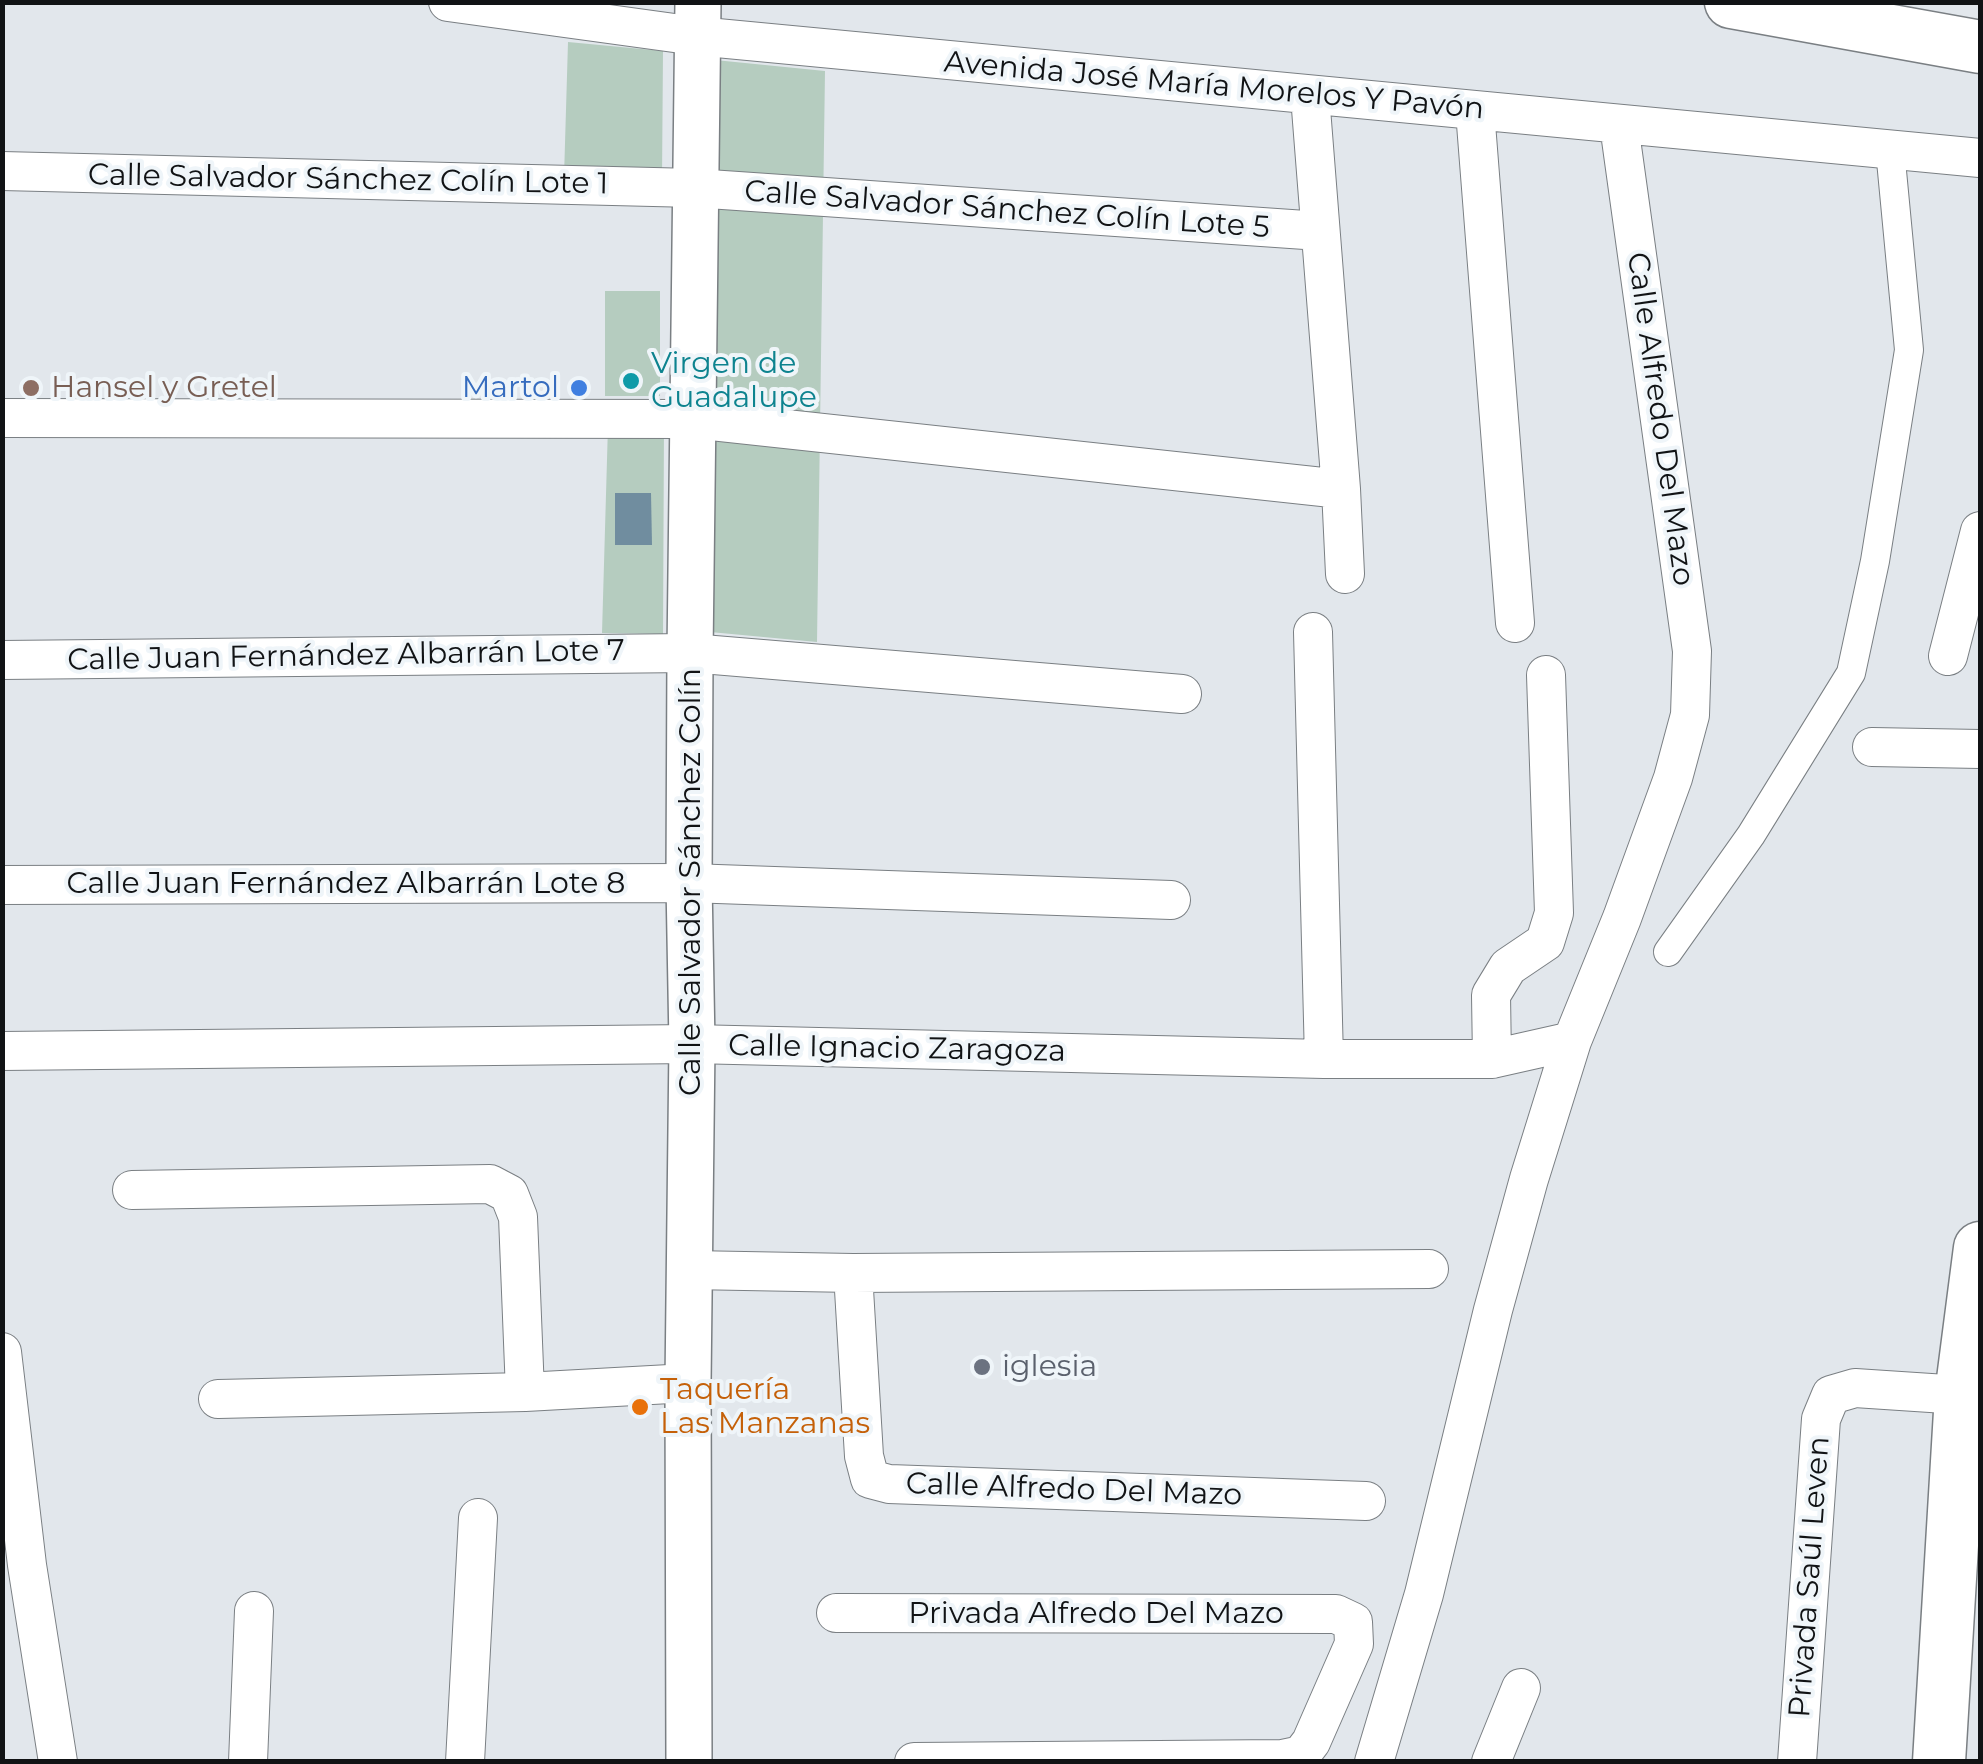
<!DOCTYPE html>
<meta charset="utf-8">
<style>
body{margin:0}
#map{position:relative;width:1983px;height:1764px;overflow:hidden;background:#e2e7ec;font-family:Montserrat,sans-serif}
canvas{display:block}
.frame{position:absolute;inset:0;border:5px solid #111315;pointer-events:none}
</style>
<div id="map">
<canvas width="1983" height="1764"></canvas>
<div class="frame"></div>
</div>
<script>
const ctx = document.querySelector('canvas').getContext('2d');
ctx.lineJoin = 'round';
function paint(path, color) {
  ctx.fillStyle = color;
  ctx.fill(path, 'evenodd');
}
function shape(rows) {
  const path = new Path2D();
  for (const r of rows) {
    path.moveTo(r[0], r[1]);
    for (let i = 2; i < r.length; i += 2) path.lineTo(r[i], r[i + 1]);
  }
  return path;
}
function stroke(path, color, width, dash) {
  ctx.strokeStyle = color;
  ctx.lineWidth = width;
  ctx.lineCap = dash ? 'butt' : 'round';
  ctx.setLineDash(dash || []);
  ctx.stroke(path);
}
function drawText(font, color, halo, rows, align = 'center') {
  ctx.font = font + ' Montserrat,sans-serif';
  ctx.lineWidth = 8;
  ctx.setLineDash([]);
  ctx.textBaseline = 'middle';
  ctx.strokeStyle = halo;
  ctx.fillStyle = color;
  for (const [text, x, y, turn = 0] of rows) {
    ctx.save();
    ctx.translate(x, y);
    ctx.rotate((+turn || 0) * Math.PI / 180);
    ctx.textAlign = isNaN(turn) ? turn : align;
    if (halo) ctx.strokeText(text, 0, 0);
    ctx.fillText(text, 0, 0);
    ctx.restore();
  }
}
paint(shape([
 [568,42,663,51,662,179,564,177],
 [715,60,825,71,817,642,710,632],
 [605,291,660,291,660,396,605,396],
 [608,425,664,425,663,634,602,633]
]), '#b5ccbf');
paint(shape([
 [615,493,651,493,652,545,615,545]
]), '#708d9f');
const pedestrian = shape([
 [1668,952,1751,835,1851,673,1875,561,1909,350,1890,150]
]);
const minor = shape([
 [448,2,696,36,1980,158],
 [1310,96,1341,489,1345,574],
 [1475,111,1515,623],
 [2,171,694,188,1320,231],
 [2,418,693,419,1341,489],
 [1313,632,1324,1059],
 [1948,656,1980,531],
 [2,660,690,653,1182,694],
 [1872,747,1980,749],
 [2,885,689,883,1171,900],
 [2,1051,692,1044,1324,1059,1492,1059,1572,1041,1622,918,1673,778,1690,715,1692,651,1619,125],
 [1492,1059,1491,995,1508,967,1545,942,1554,913,1546,675],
 [132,1190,490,1184,509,1194,518,1217,525,1392],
 [690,1270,853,1273,1429,1269],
 [853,1273,864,1456,870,1479,889,1484,1366,1501],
 [2,1352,27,1565,58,1762],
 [218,1399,525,1392,688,1383],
 [836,1613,1336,1614,1353,1622,1354,1644,1311,1742,1301,1755,1282,1759,914,1762],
 [248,1762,254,1611],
 [465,1762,478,1518],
 [1374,1762,1424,1594,1493,1310,1529,1179,1572,1041],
 [1491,1762,1521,1688],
 [1797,1762,1821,1419,1831,1395,1855,1388,1961,1395]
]);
const tertiary = shape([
 [689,1762,688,1383,692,1044,689,883,690,653,698,2]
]);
const secondary = shape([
 [1731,2,1980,47],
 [1939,1762,1961,1395,1980,1248]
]);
stroke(pedestrian, '#7a7f83', 30);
stroke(minor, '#7a7f83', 40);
stroke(tertiary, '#7a7f83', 48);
stroke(secondary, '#7a7f83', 55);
stroke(pedestrian, '#fff', 28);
stroke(minor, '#fff', 38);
stroke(tertiary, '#fff', 45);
stroke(secondary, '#fff', 52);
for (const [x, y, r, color] of [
 [631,381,10,"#0f9aa8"],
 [31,388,10,"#8d6e63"],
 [579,388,10,"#3f7fe0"],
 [982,1367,10,"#6b7280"],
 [640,1407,10,"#e8710a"]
]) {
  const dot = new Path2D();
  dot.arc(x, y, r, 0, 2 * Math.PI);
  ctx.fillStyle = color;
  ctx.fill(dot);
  stroke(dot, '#eff5f9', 4);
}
drawText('30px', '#111315', '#eff5f9', [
 ["Avenida José María Morelos Y Pavón",1214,86,5],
 ["Calle Salvador Sánchez Colín Lote 1",348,180,1],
 ["Calle Salvador Sánchez Colín Lote 5",1007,210,4],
 ["Calle Alfredo Del Mazo",1660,419,82],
 ["Calle Juan Fernández Albarrán Lote 7",346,656,-1],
 ["Calle Salvador Sánchez Colín",691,882,-90],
 ["Calle Juan Fernández Albarrán Lote 8",346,884],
 ["Calle Ignacio Zaragoza",897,1049,1],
 ["Calle Alfredo Del Mazo",1074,1490,2],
 ["Privada Saúl Leven",1810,1577,-86],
 ["Privada Alfredo Del Mazo",1096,1614]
]);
drawText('30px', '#0d838f', '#eff5f9', [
 ["Virgen de",651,364],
 ["Guadalupe",651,398]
], 'left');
drawText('30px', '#785e54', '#eff5f9', [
 ["Hansel y Gretel",51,388]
], 'left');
drawText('30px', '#366cbe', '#eff5f9', [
 ["Martol",559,388]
], 'right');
drawText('30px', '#5b616d', '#eff5f9', [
 ["iglesia",1002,1367]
], 'left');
drawText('30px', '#c56008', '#eff5f9', [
 ["Taquería",660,1390],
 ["Las Manzanas",660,1424]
], 'left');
</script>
